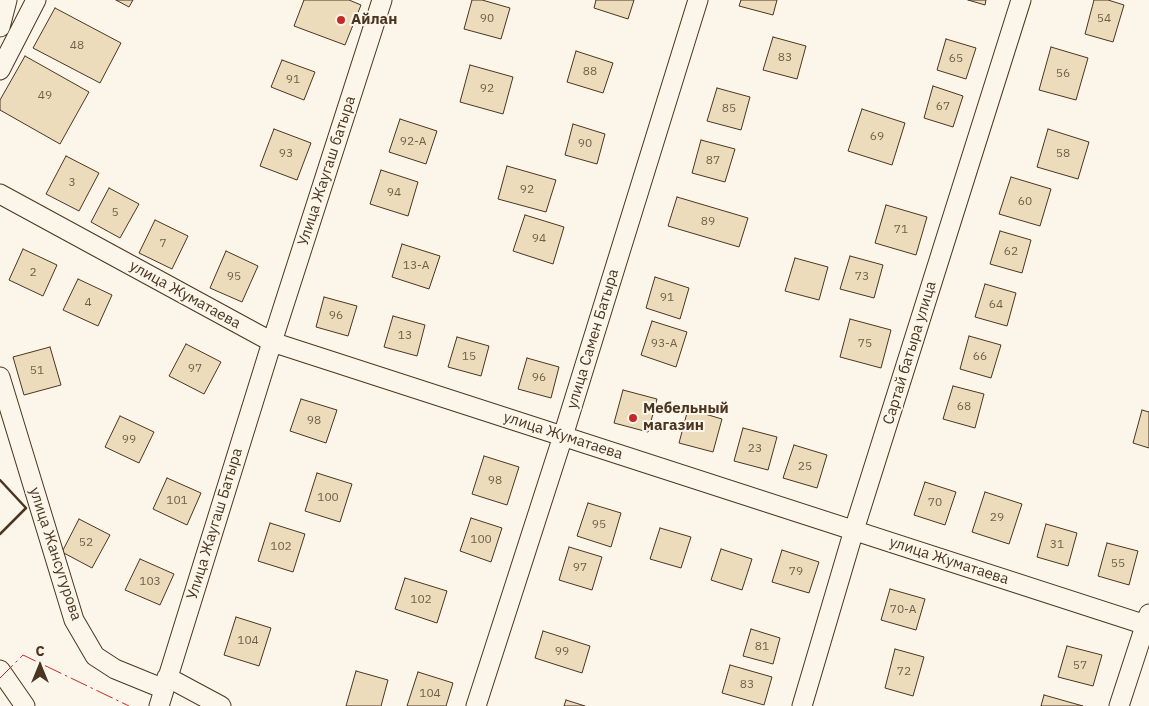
<!DOCTYPE html>
<meta charset="utf-8">
<style>
body{margin:0}
#map{position:relative;width:1149px;height:706px;overflow:hidden;background:#fbf6e9;font-family:"IBM Plex Sans",sans-serif}
canvas{display:block}
.north{position:absolute;left:15px;top:641px;width:50px;height:50px;-webkit-text-stroke:4px #fbf6e9;paint-order:stroke;rotate:0deg;font-size:14px;font-weight:700;line-height:20px;text-align:center;color:#4a3520}
.north::after{content:'';display:block;margin:auto;width:18px;height:22px;background:#4a3520;clip-path:polygon(50% 0,100% 100%,50% 72%,0 100%)}
</style>
<div id="map">
<canvas width="1149" height="706"></canvas>
<div class="north">С</div>
</div>
<script>
const ctx = document.querySelector('canvas').getContext('2d');
ctx.lineJoin = 'round';
function paint(path, color) {
  ctx.fillStyle = color;
  ctx.fill(path, 'evenodd');
}
function shape(rows) {
  const path = new Path2D();
  for (const r of rows) {
    path.moveTo(r[0], r[1]);
    for (let i = 2; i < r.length; i += 2) path.lineTo(r[i], r[i + 1]);
  }
  return path;
}
function stroke(path, color, width, dash) {
  ctx.strokeStyle = color;
  ctx.lineWidth = width;
  ctx.lineCap = dash ? 'butt' : 'round';
  ctx.setLineDash(dash || []);
  ctx.stroke(path);
}
function drawText(font, color, halo, rows, align = 'center') {
  ctx.font = font + ' "IBM Plex Sans",sans-serif';
  ctx.lineWidth = 4;
  ctx.setLineDash([]);
  ctx.textBaseline = 'middle';
  ctx.strokeStyle = halo;
  ctx.fillStyle = color;
  for (const [text, x, y, turn = 0] of rows) {
    ctx.save();
    ctx.translate(x, y);
    ctx.rotate((+turn || 0) * Math.PI / 180);
    ctx.textAlign = isNaN(turn) ? turn : align;
    if (halo) ctx.strokeText(text, 0, 0);
    ctx.fillText(text, 0, 0);
    ctx.restore();
  }
}
const building = shape([
 [116,0,133,0,129,7,116,0],
 [304,0,349,0,361,5,345,45,294,26,304,0],
 [472,0,482,0,510,8,501,39,464,29,472,0],
 [596,0,634,0,628,19,594,8,596,0],
 [741,0,777,0,773,15,739,6,741,0],
 [968,0,986,0,985,5,968,0],
 [1094,0,1108,0,1124,5,1113,42,1085,34,1094,0],
 [55,8,121,43,100,83,33,48,55,8],
 [773,37,806,46,797,79,763,70,773,37],
 [946,39,976,48,966,79,937,70,946,39],
 [1051,47,1088,58,1076,100,1039,90,1051,47],
 [576,51,613,63,603,93,567,82,576,51],
 [25,56,89,92,60,144,0,110,0,100,25,56],
 [282,60,315,72,304,100,271,87,282,60],
 [470,65,513,77,503,114,460,102,470,65],
 [933,86,963,96,953,127,924,118,933,86],
 [717,88,750,97,741,130,707,121,717,88],
 [862,109,905,123,892,165,848,151,862,109],
 [400,119,437,131,426,164,389,152,400,119],
 [573,124,605,134,597,164,565,155,573,124],
 [274,129,311,143,297,180,260,166,274,129],
 [1048,129,1089,142,1078,179,1037,167,1048,129],
 [701,140,735,149,725,182,692,173,701,140],
 [66,156,99,173,79,211,46,194,66,156],
 [507,166,556,180,546,212,498,199,507,166],
 [381,170,418,182,408,216,370,204,381,170],
 [1011,177,1051,189,1040,226,999,214,1011,177],
 [109,188,139,204,120,238,91,222,109,188],
 [677,197,748,218,739,247,668,226,677,197],
 [886,205,927,217,916,255,875,243,886,205],
 [525,215,564,227,553,264,513,251,525,215],
 [155,220,188,236,172,269,139,253,155,220],
 [1000,231,1031,240,1022,273,990,264,1000,231],
 [402,244,440,256,429,289,392,277,402,244],
 [23,249,57,265,43,296,9,280,23,249],
 [226,251,258,266,242,302,210,288,226,251],
 [850,256,883,265,874,298,840,289,850,256],
 [795,258,828,267,819,300,785,291,795,258],
 [655,277,689,288,680,319,646,308,655,277],
 [78,279,112,295,98,326,63,310,78,279],
 [985,284,1016,293,1007,326,975,317,985,284],
 [324,297,357,306,348,336,316,327,324,297],
 [393,316,425,325,417,356,384,347,393,316],
 [850,319,891,330,881,368,840,357,850,319],
 [652,321,687,332,676,367,641,355,652,321],
 [969,336,1001,345,991,378,960,369,969,336],
 [457,337,489,346,481,376,448,367,457,337],
 [186,344,221,362,204,394,169,376,186,344],
 [50,347,61,385,24,395,13,357,50,347],
 [527,358,559,367,551,398,518,389,527,358],
 [953,386,984,394,975,428,943,419,953,386],
 [623,390,657,399,648,432,614,423,623,390],
 [301,399,337,410,326,443,290,431,301,399],
 [688,409,722,419,713,452,679,443,688,409],
 [1142,410,1149,412,1149,448,1133,443,1142,410],
 [120,416,154,432,139,463,105,447,120,416],
 [743,428,777,437,768,470,734,461,743,428],
 [794,445,827,455,817,488,783,478,794,445],
 [484,456,519,467,507,505,472,494,484,456],
 [317,473,352,484,340,522,305,511,317,473],
 [167,478,201,493,187,525,153,509,167,478],
 [925,482,956,492,945,525,914,515,925,482],
 [985,492,1022,504,1009,544,972,532,985,492],
 [588,503,621,513,611,547,577,536,588,503],
 [471,518,502,528,491,562,460,551,471,518],
 [79,519,110,535,92,568,62,552,79,519],
 [270,523,305,534,293,572,258,561,270,523],
 [1046,524,1077,533,1068,566,1037,557,1046,524],
 [660,528,691,537,681,568,650,559,660,528],
 [1107,543,1138,551,1129,585,1098,576,1107,543],
 [569,547,602,557,592,590,559,580,569,547],
 [721,549,752,559,742,590,711,580,721,549],
 [782,550,819,562,809,593,772,582,782,550],
 [140,559,174,574,160,605,125,590,140,559],
 [405,578,447,591,437,623,395,609,405,578],
 [890,589,925,599,916,630,881,620,890,589],
 [236,617,271,628,259,666,224,655,236,617],
 [751,629,780,638,773,664,743,656,751,629],
 [543,631,590,646,582,673,535,658,543,631],
 [1067,646,1102,655,1093,686,1058,677,1067,646],
 [895,649,924,657,913,696,885,688,895,649],
 [730,665,772,677,764,705,722,693,730,665],
 [356,671,388,680,381,706,346,706,356,671],
 [418,672,453,683,446,706,407,706,418,672],
 [1044,695,1083,706,1041,706,1044,695],
 [566,700,585,706,564,706,566,700]
]);
paint(building, '#ecdcbc');
stroke(building, '#4a3520', 1);
const minor = shape([
 [0,27,7,0],
 [0,70,36,0],
 [0,194,272,342,1149,626],
 [0,377,74,620,95,656,115,669,164,689],
 [0,670,25,706],
 [167,677,221,706],
 [159,706,272,342,382,0],
 [476,706,563,436,698,0],
 [802,706,854,530,1021,0],
 [1119,706,1149,614]
]);
stroke(minor, '#4a3520', 21);
stroke(minor, '#fbf6e9', 19);
stroke(shape([
 [0,480,26,508,0,534]
]), '#4a3520', 2.5);
stroke(shape([
 [0,678,23,655,129,706]
]), '#c62828', 1, [18, 4, 2.5, 4]);
for (const [x, y, r, color] of [
 [341,20,5,"#c62828"],
 [633,418,5,"#c62828"]
]) {
  const dot = new Path2D();
  dot.arc(x, y, r, 0, 2 * Math.PI);
  ctx.fillStyle = color;
  ctx.fill(dot);
  stroke(dot, '#fbf6e9', 2);
}
drawText('12px', '#725f47', null, [
 ["90",487,19],
 ["54",1104,19],
 ["48",77,46],
 ["83",785,58],
 ["65",956,59],
 ["88",590,72],
 ["56",1063,74],
 ["91",293,80],
 ["92",487,89],
 ["49",45,96],
 ["67",943,107],
 ["85",729,109],
 ["69",877,137],
 ["92-А",413,142],
 ["90",585,144],
 ["93",286,154],
 ["58",1063,154],
 ["87",713,161],
 ["3",72,183],
 ["92",527,190],
 ["94",394,193],
 ["60",1025,202],
 ["5",115,213],
 ["89",708,222],
 ["71",901,230],
 ["94",539,239],
 ["7",163,244],
 ["62",1011,252],
 ["13-А",416,266],
 ["2",33,273],
 ["95",234,277],
 ["73",862,277],
 ["91",667,298],
 ["4",88,303],
 ["64",996,305],
 ["96",336,316],
 ["13",405,336],
 ["93-А",664,344],
 ["75",865,344],
 ["15",469,357],
 ["66",980,357],
 ["97",195,369],
 ["51",37,371],
 ["96",539,378],
 ["68",964,407],
 ["98",314,421],
 ["99",129,440],
 ["23",755,449],
 ["25",805,467],
 ["98",495,481],
 ["100",328,498],
 ["101",177,501],
 ["70",935,503],
 ["29",997,518],
 ["95",599,525],
 ["100",481,540],
 ["52",86,543],
 ["31",1057,545],
 ["102",281,547],
 ["55",1118,564],
 ["97",580,568],
 ["79",796,572],
 ["103",150,582],
 ["102",421,600],
 ["70-А",903,610],
 ["104",248,641],
 ["81",762,647],
 ["99",562,652],
 ["57",1080,666],
 ["72",904,672],
 ["83",747,685],
 ["104",430,694]
]);
drawText('bold 15px', '#4a3520', '#fbf6e9', [
 ["Айлан",351,20],
 ["Мебельный",643,409],
 ["магазин",643,426]
], 'left');
drawText('15px', '#4a3520', '#fbf6e9', [
 ["Улица Жаугаш батыра",327,171,-72],
 ["улица Жуматаева",185,295,29],
 ["улица Самен Батыра",593,339,-73],
 ["Сартай батыра улица",910,353,-73],
 ["улица Жуматаева",563,436,18],
 ["Улица Жаугаш Батыра",215,524,-73],
 ["улица Жансугурова",55,554,72],
 ["улица Жуматаева",949,561,18]
]);
</script>
